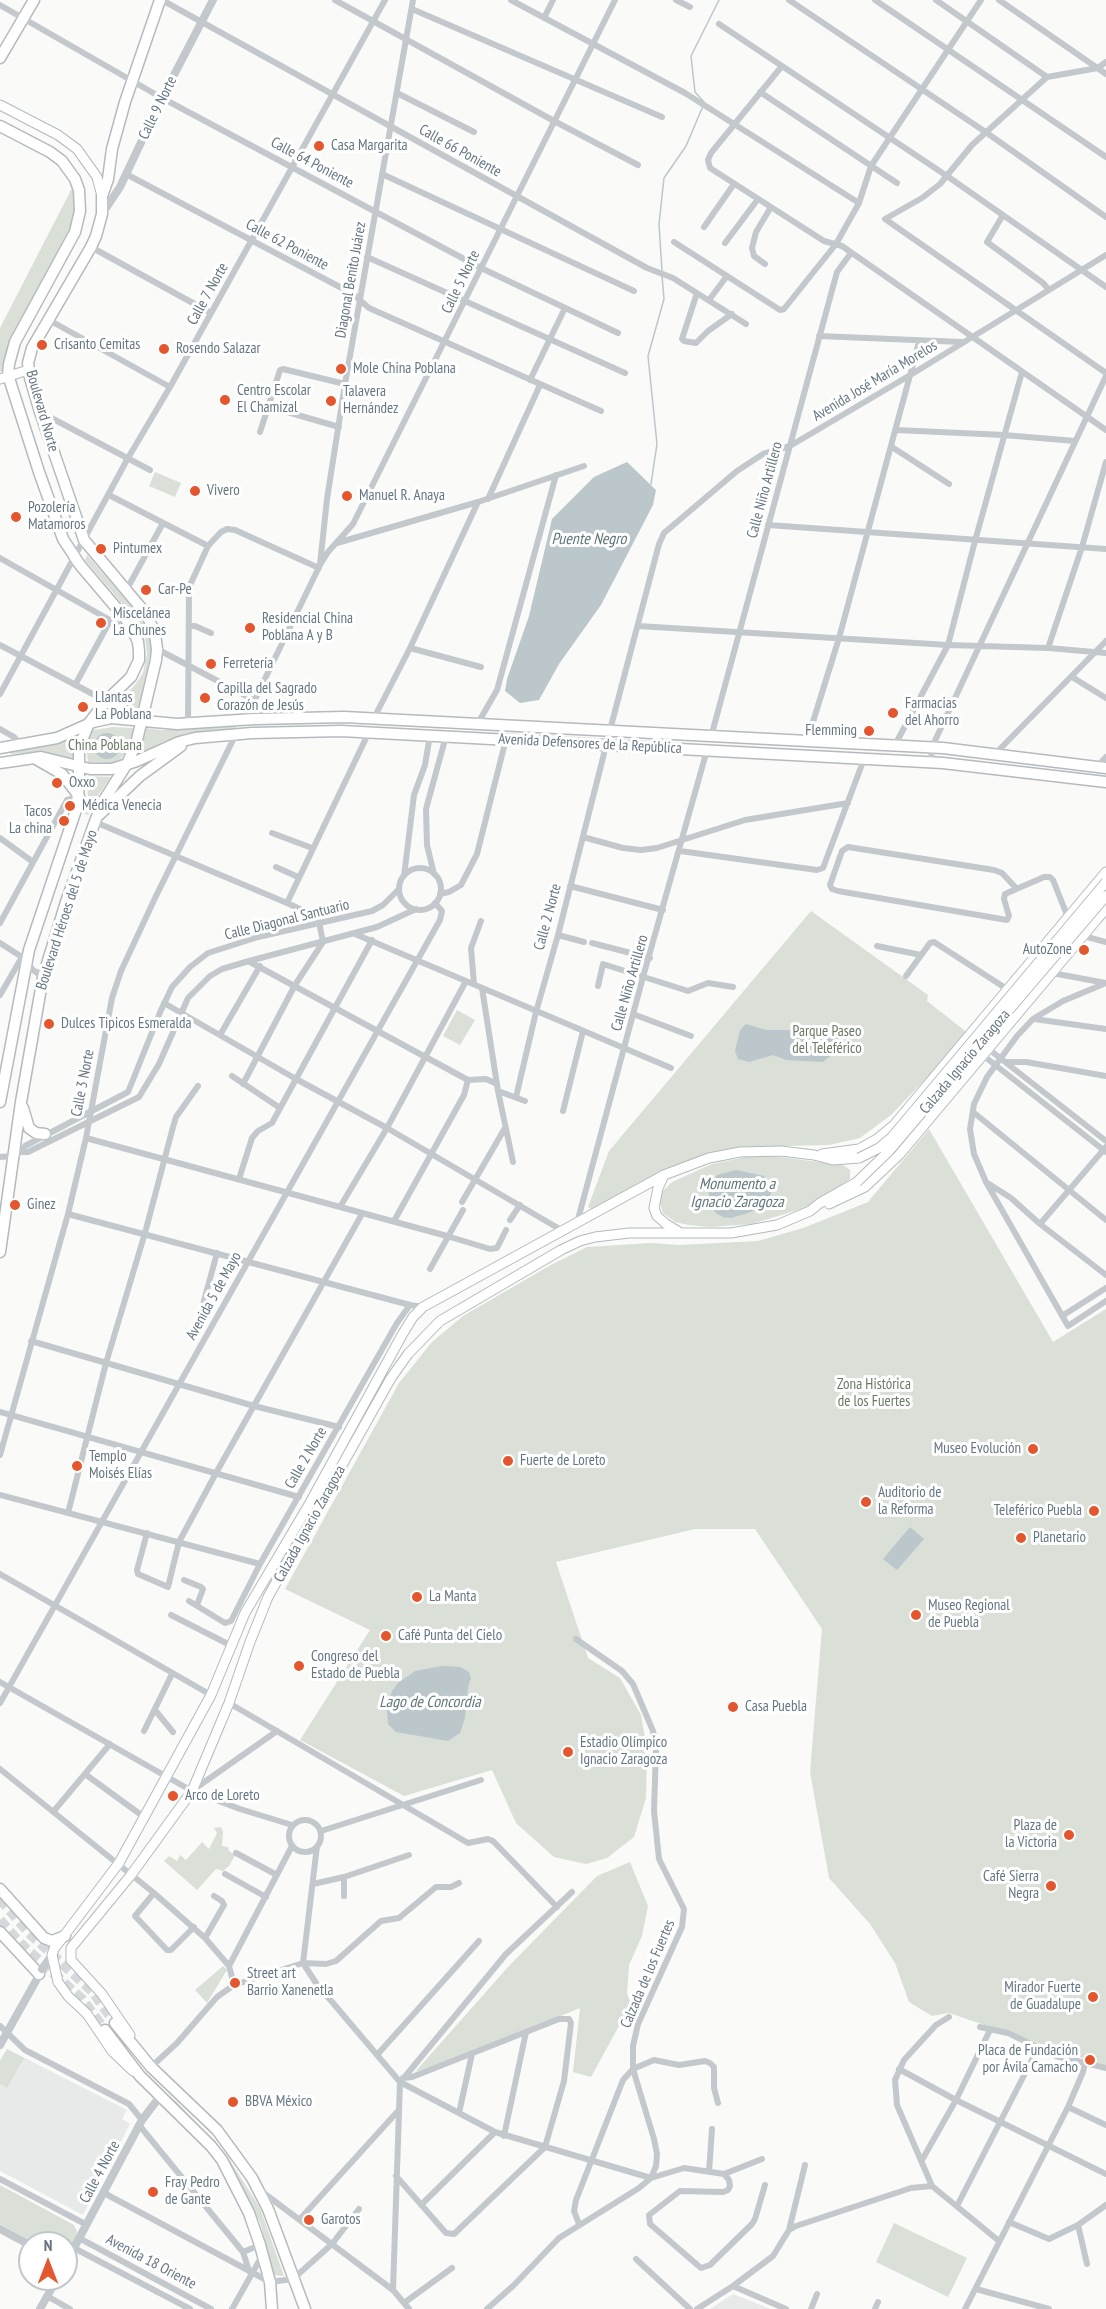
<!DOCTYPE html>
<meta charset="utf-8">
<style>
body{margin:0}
#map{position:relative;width:1106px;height:2309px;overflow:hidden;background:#fafaf8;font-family:"PT Sans Narrow",sans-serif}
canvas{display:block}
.north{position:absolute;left:18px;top:2231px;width:60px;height:60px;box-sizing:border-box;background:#fff;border:2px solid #c1c8cd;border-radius:50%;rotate:0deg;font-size:16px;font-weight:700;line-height:24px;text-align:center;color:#657683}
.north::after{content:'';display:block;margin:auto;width:21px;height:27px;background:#e4572e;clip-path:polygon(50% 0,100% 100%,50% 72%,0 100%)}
</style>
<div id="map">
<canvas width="1106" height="2309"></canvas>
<div class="north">N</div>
</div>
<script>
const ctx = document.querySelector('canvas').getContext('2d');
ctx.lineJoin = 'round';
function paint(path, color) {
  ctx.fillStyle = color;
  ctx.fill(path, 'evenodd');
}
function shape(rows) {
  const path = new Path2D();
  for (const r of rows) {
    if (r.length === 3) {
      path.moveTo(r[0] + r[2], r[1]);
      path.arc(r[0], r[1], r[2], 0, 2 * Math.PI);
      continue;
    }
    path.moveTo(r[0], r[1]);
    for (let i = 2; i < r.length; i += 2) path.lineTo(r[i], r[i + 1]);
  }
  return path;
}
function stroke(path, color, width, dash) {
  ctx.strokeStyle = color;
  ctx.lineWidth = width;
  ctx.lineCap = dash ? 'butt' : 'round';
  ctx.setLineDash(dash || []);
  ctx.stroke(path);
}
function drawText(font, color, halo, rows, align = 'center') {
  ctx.font = font + ' "PT Sans Narrow",sans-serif';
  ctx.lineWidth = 6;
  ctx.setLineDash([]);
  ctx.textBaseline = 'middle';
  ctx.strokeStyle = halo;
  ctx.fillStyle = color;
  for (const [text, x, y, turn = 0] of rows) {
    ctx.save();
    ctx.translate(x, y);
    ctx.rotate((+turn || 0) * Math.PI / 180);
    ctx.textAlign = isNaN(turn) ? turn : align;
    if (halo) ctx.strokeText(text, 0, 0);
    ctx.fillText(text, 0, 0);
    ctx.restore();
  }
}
paint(shape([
 [7,2049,127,2110,122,2119,130,2124,83,2215,0,2171,0,2061],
 [733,2294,770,2309,710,2309]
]), '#e8e9e9');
paint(shape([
 [72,188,76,202,71,231,13,338,5,359,3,370,0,372,0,328],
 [155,472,181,483,175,497,149,486],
 [87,555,145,621,150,630,152,643,149,662,137,717,116,704,135,685,143,673,147,653,145,637,135,619,85,560],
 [236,726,236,729,188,733,167,740,138,754,146,728,161,730],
 [113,727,134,728,127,750,120,760,111,763,88,762,86,746,89,734,93,730],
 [78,736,75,761,38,752,11,754,10,751,59,743],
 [87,776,111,777,95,800,88,815,84,813,88,796],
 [811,911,928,995,927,1001,969,1034,891,1115,860,1138,829,1145,739,1147,694,1159,639,1183,593,1210,588,1207,609,1151],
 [457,1010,475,1020,460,1045,443,1036],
 [929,1129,1053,1342,1106,1309,1106,2066,949,2013,932,2016,909,2002,895,1963,870,1924,829,1878,810,1772,822,1629,755,1529,695,1529,556,1562,588,1658,620,1678,641,1715,647,1750,646,1798,634,1837,607,1858,586,1864,554,1857,516,1823,492,1770,404,1796,300,1740,370,1630,285,1589,399,1383,432,1342,463,1316,549,1266,587,1247,651,1243,678,1245,758,1241,803,1228,841,1213,868,1202],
 [772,1156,843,1165,850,1170,850,1179,824,1198,801,1209,752,1224,709,1227,689,1225,675,1222,663,1213,659,1200,661,1193,672,1182,712,1164,746,1157],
 [221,1827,223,1832,222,1846,228,1847,229,1851,235,1855,229,1866,223,1871,216,1869,197,1890,164,1861,169,1856,177,1861,180,1855,186,1860,202,1842,209,1849,217,1833,214,1828],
 [630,1862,648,1906,642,1936,629,1965,627,1994,631,2004,591,2077,573,2072,580,2008,473,2052,415,2072,508,1967,597,1876],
 [223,1966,227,1970,207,2003,195,1990],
 [7,2049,24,2058,7,2088,0,2084,0,2061],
 [154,2084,178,2103,229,2159,260,2208,284,2276,274,2275,260,2222,237,2180],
 [0,2185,74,2225,77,2231,75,2243,66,2247,66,2243,35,2243,0,2224],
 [894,2223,967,2258,948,2297,876,2262]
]), '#dadfd7');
paint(shape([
 [627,462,656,490,653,505,601,605,559,664,539,700,520,703,505,691,507,679,529,616,552,519,594,477],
 [107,746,13],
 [746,1024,766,1030,801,1030,840,1037,846,1043,823,1062,786,1060,773,1055,749,1062,738,1059,735,1051,740,1030],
 [736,1170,764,1176,771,1185,771,1195,766,1203,751,1212,731,1218,723,1217,716,1213,709,1203,709,1185,717,1175],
 [910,1527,924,1539,897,1570,883,1559],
 [442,1666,460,1667,469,1672,471,1678,468,1687,465,1718,460,1733,448,1741,396,1732,388,1724,387,1708,392,1691,398,1683,415,1671]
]), '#bbc7cb');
stroke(shape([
 [704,102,695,92,691,56,719,0],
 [662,271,659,224,664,178,686,146,703,106],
 [651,484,657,444,648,356,664,299,662,276]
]), '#bbc7cb', 1.5);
stroke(shape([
 [0,1899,29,1933,92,1991,115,2023],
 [0,1920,20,1943,82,1999,105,2030]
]), '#d5d9db', 10, [10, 5]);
const secondary = shape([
 [0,105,58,135,77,149,97,177,102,196],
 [0,379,28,370],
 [822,1154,859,1149,877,1139,894,1125,1106,872],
 [664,1175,658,1188,654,1208,657,1216,666,1224,681,1233],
 [829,1204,865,1187,899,1155,1098,918,1106,909,1096,905,1094,887],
 [54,1949,119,1863,211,1695,245,1613,311,1501,402,1335,413,1317,423,1307,664,1175,709,1158,740,1152,781,1151,814,1155,833,1160,859,1158],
 [58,1982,68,1996,87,2014,112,2051,133,2071],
 [130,2035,102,1994,71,1960,71,1948,131,1875,192,1791,229,1703,250,1642,268,1597,391,1378,408,1354,440,1321,561,1250,580,1241,595,1237,629,1233,731,1233,777,1225,810,1211,820,1203,857,1182]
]);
const primary = shape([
 [0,58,34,0],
 [0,126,50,152,62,161,75,179,79,190,80,211,75,232,15,342,9,364,8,375,39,472,63,539,80,565,130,624,138,642,139,651,139,660,131,677,106,701,89,723,79,748,79,786,76,810,29,950,0,1102],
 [106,701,137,718],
 [0,748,57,738,93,722,111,718,177,724,255,719,344,717,943,748,1106,768],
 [36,759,62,774,79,796],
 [0,763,41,757,90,769,112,769,137,761,179,742,195,738,252,733,341,731,943,763,1106,782],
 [99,815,140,776,181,746],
 [23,1108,29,1128,36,1133,45,1134],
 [0,1252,21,1102,43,977,66,902,101,805,128,762,137,740,156,660,157,649,155,634,147,615,84,540,40,412,30,378,28,363,32,348,91,247,96,236,102,214,102,196,108,179,112,149,125,102,160,0],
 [0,1889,44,1938,52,1941,65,1936],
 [0,1932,39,1974],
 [115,2023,151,2067,217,2130,252,2178,268,2209,305,2309],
 [105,2030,140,2076,211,2146,222,2160,249,2213,260,2245,270,2282,272,2309]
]);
stroke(secondary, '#b3babf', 11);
stroke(primary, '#b5babe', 13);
stroke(shape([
 [162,0,647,268,673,278,746,324],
 [335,0,554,121,638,165],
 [511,0,685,93,859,203],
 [676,0,690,7],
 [789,0,987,133,1106,217],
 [875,0,1106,157],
 [936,0,1047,77],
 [999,0,1106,74],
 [0,5,162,98,481,268,618,333],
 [412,9,662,117],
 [544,18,553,0],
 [719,24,947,176,1106,287],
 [1106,62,1098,68,1047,77,972,145,940,184,922,198,885,219,1106,373],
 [782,66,711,153,708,160,710,168,824,241,842,246,1106,430],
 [760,92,897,183],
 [397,93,474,132],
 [126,174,353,294,369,308,601,411],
 [382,174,634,291],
 [1003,215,987,242,1043,283,1049,290],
 [704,227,734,184],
 [674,242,780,310,784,309,836,244,859,203,871,166,981,0],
 [725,243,758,199],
 [91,247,211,313],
 [367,257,625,373],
 [765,264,754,256,752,248,756,232,771,207],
 [697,293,682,339,684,341,696,343,708,331,732,314],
 [709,300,727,276],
 [49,320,170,387],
 [819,336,962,342],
 [530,380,565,308],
 [270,407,339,427],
 [40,412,150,470],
 [896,430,1004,435,1075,441],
 [260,432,280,370,283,369,345,384],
 [892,447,949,484],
 [109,495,208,546],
 [488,499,540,385],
 [768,525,1106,549],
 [337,543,478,502,584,466],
 [0,558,133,633],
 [320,564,327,499,345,384,413,0],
 [127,589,163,523],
 [189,626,195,626,211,633],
 [638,626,948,645,1048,648,1106,653],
 [0,645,106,701],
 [410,648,481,667],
 [1048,648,1082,547,1106,462],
 [157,649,254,700],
 [1072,677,1106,698],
 [75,685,110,621],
 [0,694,128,458,170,387,385,0],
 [374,718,410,648,478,502],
 [245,720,320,565,328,552,353,524,615,0],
 [188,723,189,591,191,583,208,546,221,532,227,529,235,530,319,568],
 [478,723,497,690,556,475],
 [0,729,14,737,21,745],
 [711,737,837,272,851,253],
 [807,741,839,638,919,342],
 [895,745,948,645,975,541,1022,372],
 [995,754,1106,641],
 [931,762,932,747,1106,376],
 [1097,767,1106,757],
 [95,822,287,903,313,915,319,922,323,942,295,985,243,1084],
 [272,833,312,848],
 [583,837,623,848,641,850,657,848,745,820,848,803],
 [0,838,33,862],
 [680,851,817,870,823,868,864,759],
 [276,867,298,877],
 [420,889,21],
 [434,874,427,845,426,809,446,736],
 [404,876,414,795,425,765,430,735],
 [570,886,663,910],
 [1016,888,1002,873,994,870,848,847,842,851,830,885,832,889,838,891,1007,920,1009,916,1004,899,1005,894,1044,877,1050,877,1053,880,1069,920],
 [440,894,449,892,461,885,477,854,506,739],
 [287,903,369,732],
 [0,923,67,800,78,797],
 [355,934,671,1068],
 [558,935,584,942],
 [1080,935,1106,942],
 [0,943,22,957,33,970,43,977],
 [592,943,650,958],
 [877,946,921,955],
 [250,962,468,1080],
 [1052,973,1106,983],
 [906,976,930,943,934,942,1007,989],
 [1106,983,1063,1001,1033,1019,1017,1036,987,1077,974,1104,970,1129,974,1154,986,1182,1068,1326,1106,1301],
 [474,984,471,948,481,921],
 [598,986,603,964,688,991,708,983,733,987],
 [482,988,498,1091,513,1162],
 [0,995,22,957],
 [164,1003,296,1079,387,1128,563,1231],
 [633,1014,691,1036],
 [1034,1019,1106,1029],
 [220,1035,260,966],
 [986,1047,1106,1141],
 [980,1053,1106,1152],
 [1006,1062,1026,1062,1106,1076],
 [232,1076,280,1108],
 [468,1080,486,1079,497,1084],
 [498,1091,525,1101],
 [516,1097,536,1012,558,935,610,730,659,544,664,533,737,471,763,454,790,446,912,374,1106,255],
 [563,1111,583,1031],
 [973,1112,1106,1220],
 [86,1138,447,1236,490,1249,497,1248,506,1230],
 [21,1152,28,1152,139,1097,159,1064,188,998,210,976,222,969,249,961,377,927,416,909],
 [0,1157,14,1156,21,1152,25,1146,128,1092,161,1010,172,987,190,967,208,953,258,937,372,911,383,905,399,889],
 [239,1179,252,1138,258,1131,272,1123,372,940],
 [989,1184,1011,1198,1040,1224,1106,1275],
 [462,1202,505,1128],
 [340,1207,387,1128,466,981],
 [68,1214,410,1305,423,1307],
 [510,1220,520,1205],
 [394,1221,464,1095,468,1080],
 [577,1223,643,977,707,750],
 [1040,1224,1106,1147],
 [430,1269,463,1210],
 [202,1308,217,1253],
 [1062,1316,1106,1288],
 [31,1341,254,1406,339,1427],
 [0,1412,299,1497],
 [0,1455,68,1214,86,1138,112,998,121,971,156,896,236,734],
 [0,1495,260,1564],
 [68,1513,106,1363,145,1233,173,1127,176,1117,198,1086],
 [147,1533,137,1570,138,1574,168,1587,179,1542,216,1473,362,1214],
 [0,1574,211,1695],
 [184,1580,201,1587,203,1589,197,1605],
 [189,1601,225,1623,231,1621,260,1564,397,1323,410,1305],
 [171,1615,230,1645],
 [0,1682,192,1791,240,1809,292,1825],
 [0,1703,440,920,442,911,435,903],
 [229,1703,468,1843,488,1839,493,1841,557,1907],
 [155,1710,173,1732],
 [144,1731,172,1674],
 [0,1769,154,1893,205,1938,229,1966],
 [85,1774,144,1817],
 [193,1790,277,1731],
 [53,1812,110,1744],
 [305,1836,16],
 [321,1831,481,1780],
 [317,1846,303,1963,316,1983,400,2082,495,2132,651,2178,684,2168,724,2174,762,2159],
 [236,1853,277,1875],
 [225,1874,266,1897],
 [313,1884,344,1877,409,1855],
 [154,1893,135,1916,167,1950,171,1950,194,1927],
 [344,1896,344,1877],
 [205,1938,224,1905,222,1901,214,1896],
 [234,1985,303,1963,326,1964,336,1961,381,1921,399,1918,436,1887,451,1887,459,1883],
 [949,2017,936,2025,904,2060,895,2080,897,2105,932,2186,999,2241],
 [0,2026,25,2050,129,2104,142,2120],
 [980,2027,1008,2033,1056,2056,1106,2068],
 [377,2055,479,1941],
 [151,2067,177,2043,217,1997,234,1985,229,1966,292,1846],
 [899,2069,956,2100,1106,2174],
 [403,2079,506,1954,572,1892],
 [1068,2107,1106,2125],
 [459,2113,472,2054],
 [139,2125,243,2252,249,2271],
 [504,2136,526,2032],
 [922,2160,956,2100,990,2030],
 [709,2172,712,2129],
 [724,2174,729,2180,730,2186,728,2190,723,2192,680,2191,649,2215,650,2224,701,2268,710,2265,752,2224,755,2219,765,2185],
 [396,2176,446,2233,454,2234,545,2147,564,2081,571,2023,569,2019,559,2019,412,2077,403,2078],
 [0,2179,87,2225],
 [261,2191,393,2290,409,2309],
 [104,2193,270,2282,293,2279,332,2244,359,2209],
 [421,2205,495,2132],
 [957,2206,1038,2048],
 [300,2219,398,2111],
 [1009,2222,1049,2239,1078,2225,1106,2205],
 [579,2224,574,2211,576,2200,623,2080,633,2069,654,2060,679,2065,705,2061,710,2063,714,2067,714,2088,718,2103],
 [1078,2225,1087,2264],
 [789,2230,805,2165],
 [79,2238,211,2309],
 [74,2248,190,2309],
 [243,2252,260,2245],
 [636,2259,690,2309],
 [733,2286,786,2309],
 [976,2289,1049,2309],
 [393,2290,400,2082],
 [47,2296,70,2309],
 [404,2303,452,2268],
 [232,2309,263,2254],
 [487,2309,514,2285,559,2238,639,2188,651,2178,656,2166,657,2154,654,2139,633,2069,633,2046,638,2024,682,1927,684,1909,659,1859,654,1811,656,1749,653,1731,633,1684,622,1671,576,1639],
 [697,2309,733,2286,773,2256,789,2230,796,2226,911,2188,932,2186],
 [811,2309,817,2294],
 [875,2309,878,2302],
 [965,2309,1068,2107,1083,2072,1085,2063]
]), '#c3c8cc', 6);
stroke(shape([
 [102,214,120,187,162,98,213,0],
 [0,2045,42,1970],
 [0,2229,30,2245],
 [66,2263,142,2120,161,2095],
 [40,2309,57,2279]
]), '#c3c8cc', 8);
stroke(secondary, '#fff', 9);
stroke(primary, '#fff', 10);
const secondaryBridge = shape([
 [859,1158,879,1148,892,1137,1106,882],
 [857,1182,888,1152,1106,896],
 [54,1949,52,1955,58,1982]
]);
stroke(secondaryBridge, '#b3babf', 11, []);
stroke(shape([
 [42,1969,52,1955]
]), '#c3c8cc', 8);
stroke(secondaryBridge, '#fff', 9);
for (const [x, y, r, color] of [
 [319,146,6,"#e4572e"],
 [42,345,6,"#e4572e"],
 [164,349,6,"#e4572e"],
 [341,369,6,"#e4572e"],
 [225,400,6,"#e4572e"],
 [331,401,6,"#e4572e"],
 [195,491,6,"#e4572e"],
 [347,496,6,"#e4572e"],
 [16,517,6,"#e4572e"],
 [101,549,6,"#e4572e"],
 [146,590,6,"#e4572e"],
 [101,623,6,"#e4572e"],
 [250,628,6,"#e4572e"],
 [211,664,6,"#e4572e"],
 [205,698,6,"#e4572e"],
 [83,707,6,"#e4572e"],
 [893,713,6,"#e4572e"],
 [869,731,6,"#e4572e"],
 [57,783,6,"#e4572e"],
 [70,806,6,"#e4572e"],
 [64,821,6,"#e4572e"],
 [1084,950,6,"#e4572e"],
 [49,1024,6,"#e4572e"],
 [15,1205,6,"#e4572e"],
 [1033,1449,6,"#e4572e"],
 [508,1461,6,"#e4572e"],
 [77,1466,6,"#e4572e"],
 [866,1502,6,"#e4572e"],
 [1094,1511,6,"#e4572e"],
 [1021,1538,6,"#e4572e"],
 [417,1597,6,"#e4572e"],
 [916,1615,6,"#e4572e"],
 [386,1636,6,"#e4572e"],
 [299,1666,6,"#e4572e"],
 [733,1707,6,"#e4572e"],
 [568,1752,6,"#e4572e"],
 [173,1796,6,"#e4572e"],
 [1069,1835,6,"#e4572e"],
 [1051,1886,6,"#e4572e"],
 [235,1983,6,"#e4572e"],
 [1093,1997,6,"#e4572e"],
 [1090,2060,6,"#e4572e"],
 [233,2102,6,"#e4572e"],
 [153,2192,6,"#e4572e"],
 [309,2220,6,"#e4572e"]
]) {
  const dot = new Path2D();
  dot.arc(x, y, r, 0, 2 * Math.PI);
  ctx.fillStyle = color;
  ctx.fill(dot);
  stroke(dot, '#fff', 2);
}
drawText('15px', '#657683', '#fff', [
 ["Calle 9 Norte",158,108,-64],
 ["Calle 66 Poniente",460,151,29],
 ["Calle 64 Poniente",312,163,28],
 ["Calle 62 Poniente",287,245,28],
 ["Diagonal Benito Juárez",351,280,-80],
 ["Calle 5 Norte",461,282,-64],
 ["Calle 7 Norte",208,294,-61],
 ["Avenida José María Morelos",875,381,-31],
 ["Boulevard Norte",42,411,74],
 ["Calle Niño Artillero",765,490,-75],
 ["Avenida Defensores de la República",590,744,3],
 ["Boulevard Héroes del 5 de Mayo",67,910,-72],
 ["Calle 2 Norte",548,917,-75],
 ["Calle Diagonal Santuario",287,920,-14],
 ["Calle Niño Artillero",630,983,-74],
 ["Calzada Ignacio Zaragoza",965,1062,-50],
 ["Calle 3 Norte",83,1083,-79],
 ["Avenida 5 de Mayo",214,1296,-61],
 ["Calle 2 Norte",306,1458,-60],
 ["Calzada Ignacio Zaragoza",310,1524,-61],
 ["Calzada de los Fuertes",648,1974,-67],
 ["Calle 4 Norte",100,2172,-62],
 ["Avenida 18 Oriente",151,2262,28]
]);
drawText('15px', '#657683', '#fff', [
 ["Casa Margarita",331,146],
 ["Crisanto Cemitas",54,345],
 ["Rosendo Salazar",176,349],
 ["Mole China Poblana",353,369],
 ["Centro Escolar",237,391],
 ["El Chamizal",237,408],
 ["Talavera",343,392],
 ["Hernández",343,409],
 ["Vivero",207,491],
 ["Manuel R. Anaya",359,496],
 ["Pozolería",28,508],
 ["Matamoros",28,525],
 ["Pintumex",113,549],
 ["Car-Pe",158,590],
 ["Miscelánea",113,614],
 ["La Chunes",113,631],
 ["Residencial China",262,619],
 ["Poblana A y B",262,636],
 ["Ferretería",223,664],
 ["Capilla del Sagrado",217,689],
 ["Corazón de Jesús",217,706],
 ["Llantas",95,698],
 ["La Poblana",95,715],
 ["Farmacias",905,704],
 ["del Ahorro",905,721],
 ["Flemming",857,731,"right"],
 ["Oxxo",69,783],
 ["Médica Venecia",82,806],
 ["Tacos",52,812,"right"],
 ["La china",52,829,"right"],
 ["AutoZone",1072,950,"right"],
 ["Dulces Tipicos Esmeralda",61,1024],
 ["Ginez",27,1205],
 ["Museo Evolución",1021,1449,"right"],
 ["Templo",89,1457],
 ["Moisés Elías",89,1474],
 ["Fuerte de Loreto",520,1461],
 ["Auditorio de",878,1493],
 ["la Reforma",878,1510],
 ["Teleférico Puebla",1082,1511,"right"],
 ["Planetario",1033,1538],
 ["La Manta",429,1597],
 ["Museo Regional",928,1606],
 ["de Puebla",928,1623],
 ["Café Punta del Cielo",398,1636],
 ["Congreso del",311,1657],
 ["Estado de Puebla",311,1674],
 ["Casa Puebla",745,1707],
 ["Estadio Olímpico",580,1743],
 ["Ignacio Zaragoza",580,1760],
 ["Arco de Loreto",185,1796],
 ["Plaza de",1057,1826,"right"],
 ["la Victoria",1057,1843,"right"],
 ["Café Sierra",1039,1877,"right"],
 ["Negra",1039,1894,"right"],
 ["Street art",247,1974],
 ["Barrio Xanenetla",247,1991],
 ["Mirador Fuerte",1081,1988,"right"],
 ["de Guadalupe",1081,2005,"right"],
 ["Placa de Fundación",1078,2051,"right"],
 ["por Ávila Camacho",1078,2068,"right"],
 ["BBVA México",245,2102],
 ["Fray Pedro",165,2183],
 ["de Gante",165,2200],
 ["Garotos",321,2220]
], 'left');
drawText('15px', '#687a64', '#fff', [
 ["China Poblana",105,746],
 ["Parque Paseo",827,1032],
 ["del Teleférico",827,1049],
 ["Zona Histórica",874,1385],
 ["de los Fuertes",874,1402]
]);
drawText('italic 16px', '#60757c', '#fff', [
 ["Puente Negro",589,539],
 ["Monumento a",737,1184],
 ["Ignacio Zaragoza",737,1202],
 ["Lago de Concordia",430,1702]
]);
</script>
